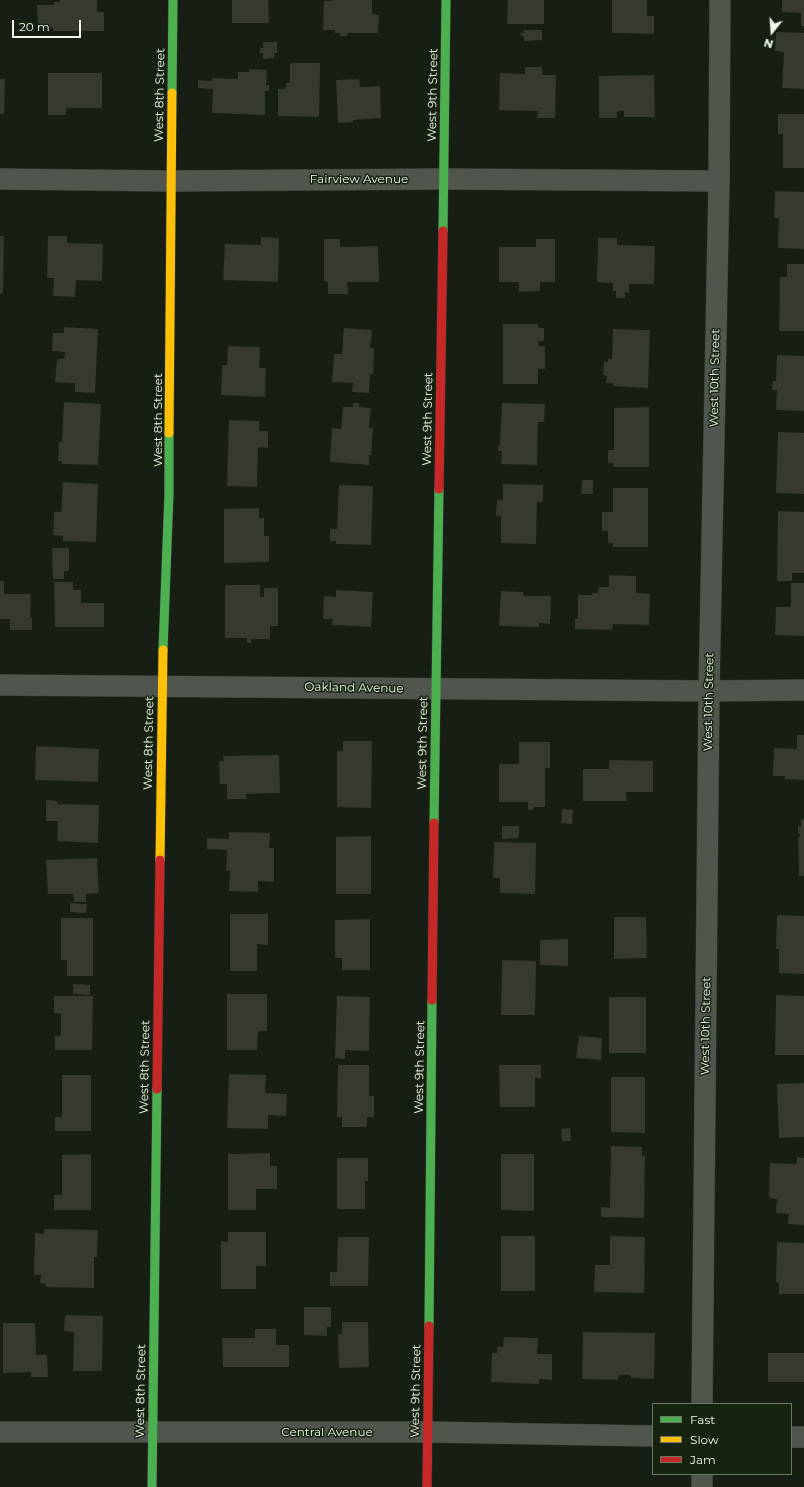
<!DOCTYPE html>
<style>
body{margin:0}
#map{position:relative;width:804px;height:1487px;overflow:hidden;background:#171e13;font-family:Montserrat,sans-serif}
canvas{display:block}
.legend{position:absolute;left:652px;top:1403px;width:140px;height:72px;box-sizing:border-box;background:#16230e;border:1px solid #6c7866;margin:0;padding:5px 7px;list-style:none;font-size:12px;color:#eef7e9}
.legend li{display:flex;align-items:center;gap:8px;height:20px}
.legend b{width:20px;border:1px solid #6c7866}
.north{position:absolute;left:752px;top:12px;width:40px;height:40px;-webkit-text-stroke:3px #16230e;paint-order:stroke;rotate:197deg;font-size:11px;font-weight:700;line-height:16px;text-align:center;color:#eef7e9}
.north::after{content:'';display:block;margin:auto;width:14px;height:18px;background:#eef7e9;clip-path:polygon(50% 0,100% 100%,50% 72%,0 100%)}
.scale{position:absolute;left:12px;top:20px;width:69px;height:18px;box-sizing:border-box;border:2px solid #eef7e9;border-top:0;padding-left:5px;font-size:12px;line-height:14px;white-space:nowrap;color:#eef7e9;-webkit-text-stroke:3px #16230e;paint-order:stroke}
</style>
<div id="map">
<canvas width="804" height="1487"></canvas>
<ul class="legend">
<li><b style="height:5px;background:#4caf50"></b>Fast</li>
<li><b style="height:5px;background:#ffc107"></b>Slow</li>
<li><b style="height:5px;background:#c62828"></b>Jam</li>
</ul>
<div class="north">N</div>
<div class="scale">20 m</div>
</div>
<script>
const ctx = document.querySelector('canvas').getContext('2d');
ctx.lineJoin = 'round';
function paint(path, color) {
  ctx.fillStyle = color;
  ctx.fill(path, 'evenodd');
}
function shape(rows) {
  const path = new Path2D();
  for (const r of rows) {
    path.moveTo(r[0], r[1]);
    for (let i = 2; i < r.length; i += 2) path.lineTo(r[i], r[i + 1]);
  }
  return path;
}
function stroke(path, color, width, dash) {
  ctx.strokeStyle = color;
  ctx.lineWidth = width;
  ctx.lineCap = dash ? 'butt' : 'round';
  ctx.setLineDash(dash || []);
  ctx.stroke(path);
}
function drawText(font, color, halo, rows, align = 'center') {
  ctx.font = font + ' Montserrat,sans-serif';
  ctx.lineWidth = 3;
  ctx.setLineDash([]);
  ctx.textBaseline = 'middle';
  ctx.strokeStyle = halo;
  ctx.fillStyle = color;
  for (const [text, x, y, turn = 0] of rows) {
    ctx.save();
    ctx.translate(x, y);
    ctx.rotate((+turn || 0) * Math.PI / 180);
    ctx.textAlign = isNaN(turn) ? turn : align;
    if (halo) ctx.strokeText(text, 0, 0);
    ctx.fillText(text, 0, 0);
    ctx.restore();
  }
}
paint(shape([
 [60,0,97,0,97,12,104,12,104,31,53,31,53,28,38,28,37,5,54,5,54,2,60,2],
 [232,0,268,0,269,23,232,23],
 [336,0,372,0,372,14,379,15,378,33,347,33,347,36,340,36,340,33,335,33,335,30,323,30,324,1],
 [508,0,544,0,544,24,507,24],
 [612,0,647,0,647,16,654,16,654,34,612,33],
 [782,0,804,0,804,26,801,26,801,13,782,12],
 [523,30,542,30,542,40,524,41,524,36,521,36,521,33,524,33],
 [776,32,804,33,804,89,782,88,784,52,775,51],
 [263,42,277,42,277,53,274,53,274,58,263,59,263,53,260,53,260,48,263,48],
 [290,63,320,63,319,117,278,116,278,89,286,89,286,83,290,83],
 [525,67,542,67,542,75,556,75,555,118,537,118,538,111,499,110,500,73,525,74],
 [249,69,267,70,266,85,269,85,269,91,265,91,265,115,212,113,213,89,198,88,198,80,212,81,212,78,238,79,238,72,249,72],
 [48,73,102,73,102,108,66,108,66,115,48,115],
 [654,75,655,117,624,117,624,111,617,111,617,118,599,118,599,76],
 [0,79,5,79,4,114,0,114],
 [359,79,360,87,380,86,381,118,353,120,353,122,338,123,336,80],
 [778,114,804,114,804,168,783,168,783,134,778,134],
 [775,191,804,192,804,249,778,248,779,218,774,218],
 [0,236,4,236,3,294,0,294],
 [48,236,67,236,67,243,103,244,102,281,76,280,75,297,53,296,54,278,47,278],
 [261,237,279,238,278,282,223,280,225,244,261,245],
 [598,238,617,238,617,245,655,246,654,284,629,284,629,293,625,292,625,298,616,298,616,291,613,291,613,283,597,282],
 [324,239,340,239,340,247,378,246,379,282,347,282,348,294,328,294,328,282,324,281],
 [536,239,555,239,555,282,540,282,540,291,519,292,519,282,499,282,499,247,536,247],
 [787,264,804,264,804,331,779,331,780,277,787,277],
 [503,324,538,324,538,328,544,328,544,341,538,341,539,346,545,346,545,369,538,369,538,384,503,384],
 [64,327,98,329,95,393,75,392,75,383,55,382,57,359,64,359,65,352,52,351,53,333,64,333],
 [344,328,372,330,370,348,374,348,373,374,370,374,369,393,352,392,353,383,332,382,334,354,342,354],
 [613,329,650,330,648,388,613,386,613,383,606,383,607,376,603,375,604,362,608,362,608,359,612,359],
 [228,346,260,347,259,368,266,368,265,397,221,395,222,365,227,365],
 [777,355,804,356,804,411,776,410,777,390,772,390,773,381,776,381],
 [64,402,101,404,98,465,62,464,62,461,58,461,59,442,62,442],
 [353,403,359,403,359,407,371,408,369,428,373,428,371,455,369,455,369,465,330,462,332,428,341,429,343,407,353,407],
 [502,403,545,404,544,422,538,422,537,465,501,464,502,451,498,451,498,445,500,446],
 [649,407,649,467,614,467,613,463,608,463,608,450,614,450,614,408],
 [229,420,259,421,259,431,268,431,268,448,258,447,257,487,227,486],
 [778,432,804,433,804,494,776,493],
 [582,480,593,480,593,494,581,494],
 [63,482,98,484,96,542,63,541,63,536,53,535,54,512,61,512],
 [503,484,543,485,543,502,537,502,536,544,501,543,501,516,496,516,497,500,503,500],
 [339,485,373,486,371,545,336,544,336,541,330,541,330,529,337,529],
 [613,488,648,488,648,547,613,547,613,543,608,543,608,531,602,531,602,512,613,512],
 [259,508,259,518,264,518,264,536,269,536,269,562,224,563,224,509],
 [778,511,804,512,804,573,792,573,792,581,777,581],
 [52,548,69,548,69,571,64,571,64,579,53,579],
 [609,575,636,576,636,593,650,594,649,625,613,624,612,630,575,629,575,619,578,619,578,595,592,595,592,593,598,593,599,587,609,587],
 [0,581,4,581,4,594,31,594,30,618,32,617,32,630,10,630,10,619,0,619],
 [54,582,73,582,73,590,81,590,81,603,104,603,104,627,55,627],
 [791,583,804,583,804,636,775,635,776,607,791,607],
 [225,585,260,585,260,597,264,597,264,588,278,588,278,626,270,626,270,639,251,639,251,643,247,643,247,638,225,638],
 [336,590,373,592,371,627,332,625,333,619,323,619,324,596,336,597],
 [501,591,523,592,523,596,551,596,550,624,539,623,539,627,499,626],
 [797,735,804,735,804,780,785,779,785,776,773,776,774,748,797,749],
 [343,741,372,741,371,808,337,807,337,751,343,751],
 [519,742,550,742,550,768,545,768,545,807,534,807,533,810,528,810,528,802,499,802,499,764,519,764],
 [36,746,99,749,98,782,35,780],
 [279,755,280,793,246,794,247,799,227,799,227,784,220,784,219,761,224,761,223,756],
 [609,760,653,761,653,792,626,792,627,801,583,801,583,769,609,769],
 [46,800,57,801,57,804,99,805,98,843,57,841,58,821,46,821],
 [562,809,573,810,572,824,561,823],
 [804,819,804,876,799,876,798,837,800,837,800,834,798,834,798,826,801,826,801,820],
 [502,826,519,826,519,838,502,839],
 [229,832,270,833,269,848,274,848,274,882,258,881,258,892,229,891,230,870,226,871,227,850,207,849,207,838,229,839],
 [371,836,371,894,336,894,336,837],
 [494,842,536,843,535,894,500,893,500,878,493,878],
 [97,858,99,893,86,894,86,902,74,902,73,894,48,894,46,860],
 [70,903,87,904,86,913,70,912],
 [230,914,268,914,268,945,257,944,257,971,230,971],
 [777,915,804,916,804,974,779,973,779,949,776,949],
 [614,917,646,917,647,958,614,959],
 [61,918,93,918,93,976,67,976,67,960,61,960],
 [370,919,370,970,342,970,342,958,335,958,335,920],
 [568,939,568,966,540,965,540,940],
 [502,960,536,961,535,1015,501,1015],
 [73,984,90,985,90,995,73,994],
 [227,994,267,994,267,1031,258,1031,257,1050,227,1050],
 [776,995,804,996,804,1055,775,1055],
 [54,996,93,996,92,1050,55,1050,55,1036,61,1036,61,1014,54,1013],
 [337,996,370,997,369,1051,345,1050,345,1059,335,1058],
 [609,997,646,997,646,1053,609,1053],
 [579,1036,602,1038,601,1060,576,1058],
 [338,1065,369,1065,369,1096,374,1096,374,1117,367,1117,367,1127,342,1127,342,1117,337,1117],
 [499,1065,541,1065,541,1078,535,1078,535,1107,500,1107],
 [229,1074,266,1075,265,1093,287,1094,286,1116,268,1115,268,1129,227,1128],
 [62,1075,91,1075,91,1131,55,1131,55,1117,62,1117],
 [611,1077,645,1077,645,1133,611,1132],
 [804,1083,804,1137,779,1138,777,1084],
 [570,1128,571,1141,562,1141,561,1129],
 [611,1146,642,1147,642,1156,645,1156,644,1218,601,1217,601,1207,610,1208],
 [270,1153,270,1166,277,1166,277,1189,256,1189,256,1210,228,1210,228,1154],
 [91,1154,91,1210,54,1210,54,1195,62,1195,62,1155],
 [501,1154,534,1154,534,1211,501,1210],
 [797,1157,804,1158,804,1225,788,1224,789,1214,776,1213,777,1199,769,1198,770,1163,797,1164],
 [337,1158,368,1158,368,1181,365,1181,365,1209,337,1209],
 [44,1229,98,1230,97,1257,94,1257,94,1288,45,1287,46,1284,40,1283,41,1275,34,1275,35,1233,44,1234],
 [228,1232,266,1232,266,1266,256,1266,256,1289,221,1289,221,1241,228,1242],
 [501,1236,535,1236,535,1291,501,1291],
 [610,1236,645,1237,644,1293,594,1292,595,1265,610,1265],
 [338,1237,369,1237,368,1286,330,1286,330,1272,337,1272],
 [777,1242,804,1243,804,1294,779,1294,779,1282,776,1282],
 [304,1307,331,1307,331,1327,327,1327,327,1336,304,1335],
 [65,1315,103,1316,102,1371,73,1371,74,1332,64,1331],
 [342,1322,368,1322,369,1367,339,1368,338,1334,342,1334],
 [3,1323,35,1323,36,1355,47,1355,48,1377,31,1377,31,1372,3,1373],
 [255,1329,276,1329,276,1345,289,1345,289,1367,223,1367,222,1338,255,1338],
 [583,1332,655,1333,654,1379,631,1378,631,1375,618,1375,618,1380,582,1379],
 [504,1337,538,1338,537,1354,552,1354,552,1380,539,1379,539,1384,491,1382,492,1353,497,1353,497,1347,503,1347],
 [768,1353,804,1353,804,1382,768,1382]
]), '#36392d');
const street = shape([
 [0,179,171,181,443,179,719,181],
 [0,685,709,691,804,690],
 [702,1404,709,691,719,181,720,0],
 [0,1432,427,1432,653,1436],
 [791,1437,804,1437],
 [702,1487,702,1474]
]);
const fast = shape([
 [172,93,173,0],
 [443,231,446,0],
 [163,650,169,493,169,433],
 [434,823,439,489],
 [429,1326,432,1000],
 [152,1487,157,1089]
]);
const slow = shape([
 [169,433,172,93],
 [160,860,163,650]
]);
const jam = shape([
 [439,489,443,231],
 [432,1000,434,823],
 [157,1089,160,860],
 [427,1487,429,1326]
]);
stroke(street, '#31372f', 22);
stroke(fast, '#31372f', 10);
stroke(slow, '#31372f', 10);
stroke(jam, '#31372f', 10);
stroke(street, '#50554d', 21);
stroke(fast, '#4caf50', 9);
stroke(slow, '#ffc107', 9);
stroke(jam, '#c62828', 9);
drawText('12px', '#eef7e9', '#16230e', [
 ["West 8th Street",160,95,-89],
 ["West 9th Street",433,95,-89],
 ["Fairview Avenue",359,179],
 ["West 10th Street",715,378,-89],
 ["West 9th Street",428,419,-89],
 ["West 8th Street",158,420,-90],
 ["Oakland Avenue",354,688,1],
 ["West 10th Street",709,702,-89],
 ["West 8th Street",149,743,-89],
 ["West 9th Street",423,743,-89],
 ["West 10th Street",706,1026,-89],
 ["West 8th Street",145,1067,-89],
 ["West 9th Street",420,1067,-89],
 ["West 8th Street",141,1391,-89],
 ["West 9th Street",416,1391,-89],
 ["Central Avenue",327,1432]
]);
</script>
